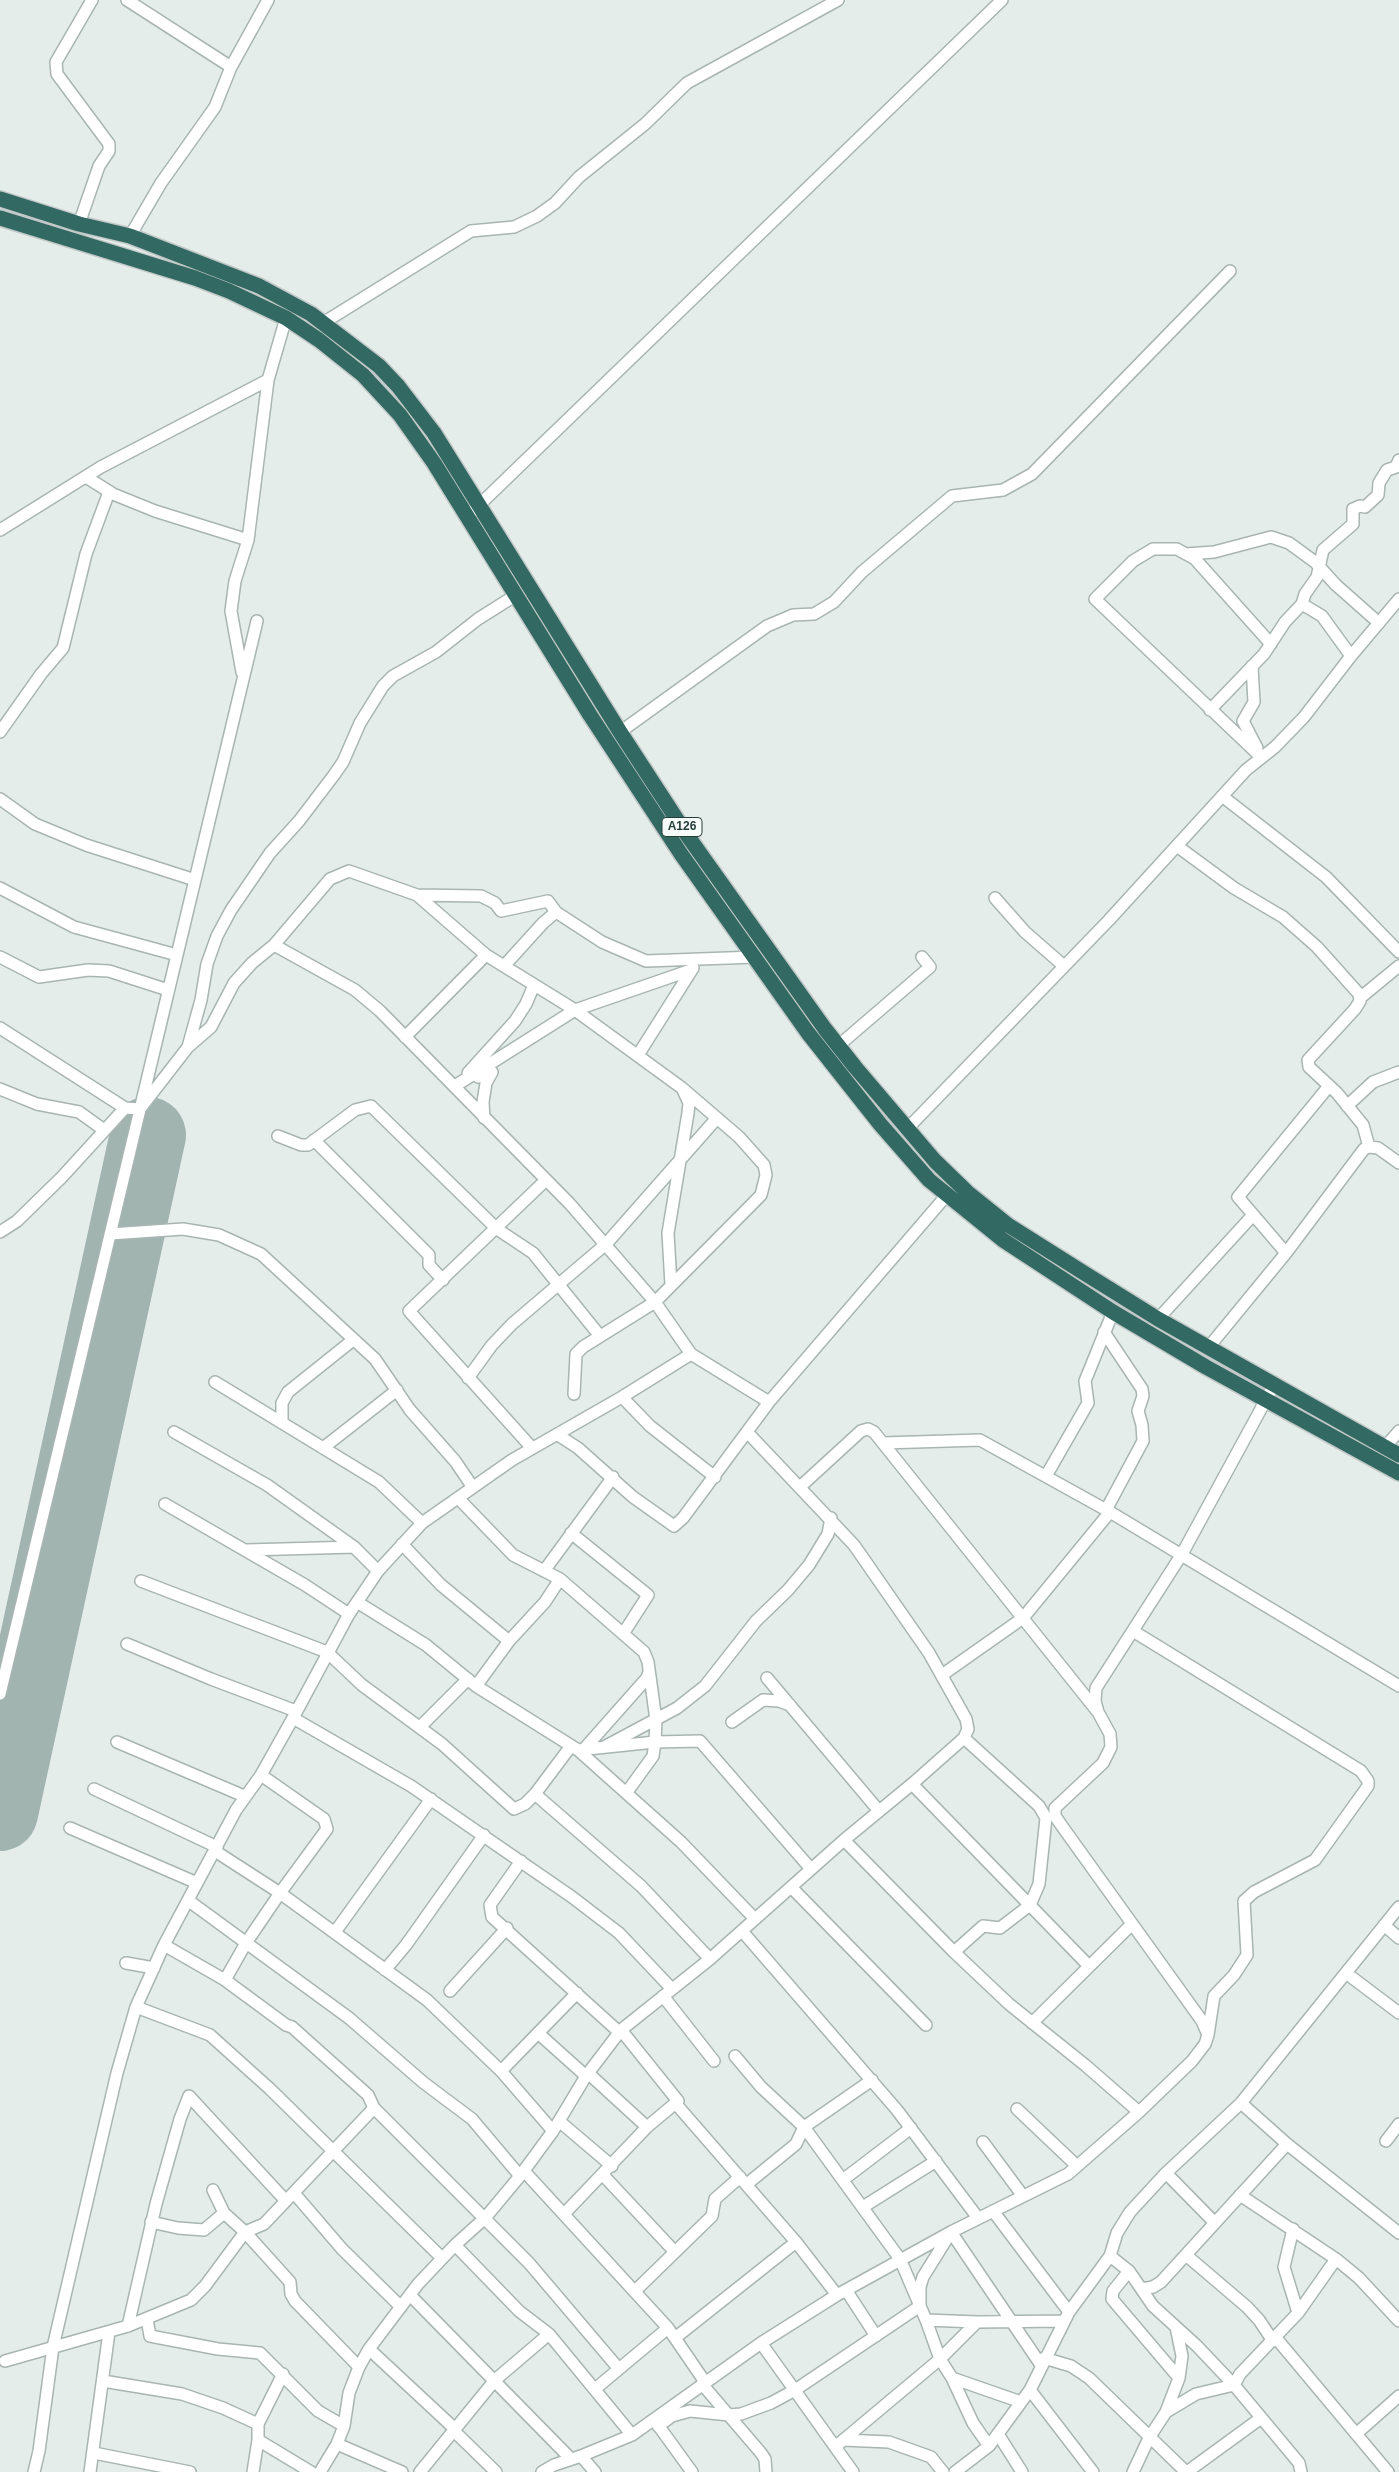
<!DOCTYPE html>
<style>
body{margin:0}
canvas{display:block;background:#e5edeb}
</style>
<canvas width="1399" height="2472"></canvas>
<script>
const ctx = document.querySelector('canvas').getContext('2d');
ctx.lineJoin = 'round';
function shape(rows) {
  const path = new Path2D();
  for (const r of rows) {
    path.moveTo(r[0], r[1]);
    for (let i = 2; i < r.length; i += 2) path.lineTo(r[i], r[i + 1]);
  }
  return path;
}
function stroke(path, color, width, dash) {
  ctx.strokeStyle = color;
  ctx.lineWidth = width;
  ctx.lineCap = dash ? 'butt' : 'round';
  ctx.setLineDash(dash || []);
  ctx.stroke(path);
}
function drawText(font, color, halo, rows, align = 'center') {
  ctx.font = font + ' Arial,sans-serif';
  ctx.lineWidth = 4;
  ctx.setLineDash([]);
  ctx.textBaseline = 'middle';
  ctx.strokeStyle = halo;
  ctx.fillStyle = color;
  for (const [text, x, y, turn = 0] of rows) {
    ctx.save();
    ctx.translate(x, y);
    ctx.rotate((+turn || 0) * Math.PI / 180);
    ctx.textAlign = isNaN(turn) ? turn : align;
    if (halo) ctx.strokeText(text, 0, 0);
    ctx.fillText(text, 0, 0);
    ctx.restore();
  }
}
stroke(shape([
 [0,1813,148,1135]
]), '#a2b4b0', 76);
const minor = shape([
 [127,0,231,67,215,107,161,183,130,236],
 [231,67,268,0],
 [79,224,99,166,109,151,109,144,57,74,56,62,92,0],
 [323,323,471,231,514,227,537,216,555,203,579,177,645,124,687,83,838,0],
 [86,477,113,494,155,511,248,540],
 [473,511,1002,0],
 [0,530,101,467,268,380],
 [1186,554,1214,552,1271,537,1289,543,1315,562,1336,585,1379,623],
 [1302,604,1305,594,1317,577,1323,550,1353,524,1353,509,1360,506,1365,507,1378,495,1379,483,1387,470,1396,467,1399,460],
 [1252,666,1254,702,1243,721,1257,748],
 [242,672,231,611,235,581,248,540,268,380,286,318],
 [1210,710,1264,654,1285,622,1302,604,1322,616,1351,656],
 [0,732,41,674,63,648,86,554,109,492],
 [620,732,767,626,793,615,814,614,834,602,862,572,952,496,1003,490,1032,474,1230,271],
 [1261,757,1095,599,1133,561,1153,549,1177,549,1195,559,1271,644],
 [1222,796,1326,877,1399,952],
 [0,799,35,824,86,845,195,880],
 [1177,846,1234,888,1283,917,1317,947,1359,994,1360,1001,1355,1009,1308,1060,1309,1067,1337,1093,1363,1125,1369,1147],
 [0,888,74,927,177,955],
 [417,895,486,955,575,1010,682,1088,739,1137,764,1165,766,1175,761,1195,655,1302,583,1347,576,1354,574,1394],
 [995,898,1025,932,1064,966],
 [274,945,355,990,380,1011,570,1204,655,1302,691,1354,769,1402],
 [0,957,39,977,88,970,109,971,168,990],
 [504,966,543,923,556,912],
 [1360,998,1399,966],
 [0,1028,125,1108],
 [405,1037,486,955],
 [838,1046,930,967,922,957],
 [188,1047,201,1000,207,964,217,936,231,910,270,853,299,821,334,775,343,762,360,723,383,686,393,676,436,652,478,619,516,595],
 [638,1055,693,968],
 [468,1073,515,1021,526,1004,534,985],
 [478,1077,492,1072,486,1083,483,1102,484,1118],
 [458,1084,575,1010,691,970],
 [0,1089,37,1104,79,1112,104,1130],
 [1347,1106,1373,1082,1399,1072],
 [907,1129,1109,920,1246,770,1275,747,1304,717,1351,656,1399,599],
 [278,1136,301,1145,308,1145,355,1110,371,1106,497,1229,533,1253,600,1336],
 [314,1140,429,1255,429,1265,443,1280],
 [0,1232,17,1221,62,1177,125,1108,140,1109,188,1047,211,1027,234,983,252,963,274,945,330,879,349,871,417,895,481,896,495,903,501,911,548,901,556,912,602,942,646,961,755,957],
 [110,1234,183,1229,219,1235,261,1254,375,1359,410,1410,455,1461,472,1486],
 [1286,1253,1364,1149,1369,1147,1378,1148,1399,1163],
 [671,1285,668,1233,688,1113,689,1103,683,1090],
 [1158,1319,1253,1215],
 [1104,1332,1142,1389,1143,1396,1138,1411,1142,1425,1143,1441,1106,1510],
 [1208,1348,1286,1253,1238,1197,1329,1086],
 [468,1378,492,1345,512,1324,606,1244,717,1118],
 [215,1382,379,1482,422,1523],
 [622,1397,650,1426,715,1477],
 [282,1423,282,1403,288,1392,353,1340],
 [174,1432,267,1485,354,1547],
 [558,1435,578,1448,633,1497,674,1526,683,1518,769,1402,946,1196],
 [883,1443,980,1440,1110,1512,1399,1686],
 [1385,1447,1399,1431],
 [323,1448,397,1390],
 [532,1448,409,1311,546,1180],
 [1046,1476,1088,1403,1085,1381,1113,1312],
 [801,1486,861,1431,868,1429,874,1432,1097,1711],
 [459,1499,513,1555,560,1579,644,1652,648,1662,656,1720,655,1742,653,1756,627,1792],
 [165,1504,305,1585,349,1614],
 [571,1533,648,1595,623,1634],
 [402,1544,441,1585,509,1641],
 [247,1550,354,1547,378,1571],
 [544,1571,613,1477],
 [141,1581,327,1652,362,1685,442,1744,514,1809,525,1804,535,1794,571,1746],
 [357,1602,426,1645,476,1686,578,1750,681,1842,755,1919],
 [1133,1631,1361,1771,1368,1781,1368,1786,1315,1860,1254,1892,1244,1901,1247,1955,1234,1975,1214,1996,1208,2035],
 [127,1644,211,1679,296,1711],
 [942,1675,1023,1618,1110,1512],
 [767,1678,879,1811],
 [476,1686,509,1641,545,1602,560,1579],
 [0,1694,257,621],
 [293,1718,411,1786,572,1897,619,1933,672,1989],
 [732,1722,763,1700,779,1701,790,1705],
 [420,1727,468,1679],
 [117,1742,244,1796],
 [604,1747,677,1708,705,1686,756,1621,788,1590,809,1565,828,1534,831,1518],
 [585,1748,647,1678,649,1672],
 [578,1750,655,1742,700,1741,811,1869],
 [912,1784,1089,1966],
 [94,1789,217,1847],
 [535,1794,641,1886,710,1959],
 [70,1828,197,1883],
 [844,1840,954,1952,1009,2004,1085,2065,1139,2112],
 [215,1851,280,1893,427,2000,501,2071,553,2131],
 [521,1861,490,1905,492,1917,619,2032],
 [791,1887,926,2025],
 [189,1901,349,2018,424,2083,472,2119,520,2176],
 [1384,1925,1399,1938],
 [742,1931,897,2110,978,2218],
 [335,1932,431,1799],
 [954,1952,983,1926,1000,1928,1030,1905,1039,1884,1046,1818,1039,1806,964,1738],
 [126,1963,154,1968],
 [385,1970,406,1945,484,1835],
 [1346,1973,1399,2013],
 [225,1980,246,1943,280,1893,327,1829,324,1819,261,1775],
 [450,1991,507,1928],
 [663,1996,714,2061],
 [136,2007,210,2035,270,2089,442,2258],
 [1032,2023,1131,1925],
 [538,2033,586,2076],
 [735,2056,761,2087,804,2127,872,2080],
 [501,2071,577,1993],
 [588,2073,647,2127],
 [1241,2103,1287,2144,1399,2233],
 [676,2104,796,2242,837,2295],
 [374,2108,529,2263,619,2369],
 [1017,2109,1077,2166],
 [559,2121,612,2166],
 [1386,2141,1399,2124],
 [983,2142,1023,2196],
 [524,2171,668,2328],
 [1166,2173,1215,2223],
 [603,2175,675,2252],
 [844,2179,911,2128],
 [747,2184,796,2144,804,2127,900,2259,926,2320,940,2359,952,2378,973,2423,989,2446],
 [213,2190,224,2213,245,2232,290,2282,291,2294,295,2301,359,2367],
 [294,2193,342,2249,401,2307],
 [1240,2195,1336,2259,1359,2278,1399,2321],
 [863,2207,936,2161],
 [993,2211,1069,2312],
 [564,2214,647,2127,678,2101,621,2030],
 [151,2222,178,2228,204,2230,224,2213],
 [1293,2229,1284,2267,1298,2313],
 [455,2245,519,2311,549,2334,632,2435],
 [1186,2255,1247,2307,1259,2320,1273,2341],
 [1110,2256,1129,2271,1153,2306,1197,2346,1234,2385,1299,2463,1301,2472],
 [1129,2271,1113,2291,1112,2299,1179,2378],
 [1142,2289,1153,2287,1161,2282,1287,2144],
 [846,2290,876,2336],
 [635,2291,712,2216,715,2199,740,2177],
 [410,2295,571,2459],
 [147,2319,150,2336,218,2349,260,2353,318,2411,344,2426],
 [926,2320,977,2322,1064,2321],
 [128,2326,156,2204,180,2119,189,2096,286,2201],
 [675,2338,796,2242],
 [1276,2338,1388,2472],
 [761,2343,853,2472],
 [369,2349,455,2429],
 [1044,2358,1071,2366,1089,2378,1186,2472],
 [5,2361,128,2326,191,2300,205,2286,245,2232,264,2224,374,2108,368,2095,292,2027,286,2025,225,1980,164,1945],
 [952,2378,1021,2402],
 [103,2381,182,2394,223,2408,258,2424],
 [702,2384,761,2453,765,2459,766,2472],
 [1234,2385,1240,2374,1298,2313,1336,2259],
 [595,2389,668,2328,705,2382],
 [1030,2390,1093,2472],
 [1166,2412,1179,2378,1182,2356,1176,2327],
 [655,2421,692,2472],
 [658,2426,672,2416,690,2411,729,2415,741,2414,771,2403,795,2390,920,2306,920,2287,923,2277,951,2232,1041,2365],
 [454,2431,496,2472],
 [998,2434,1022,2472],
 [1356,2434,1399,2396],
 [258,2440,311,2472],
 [843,2440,889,2442,931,2457,943,2472],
 [337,2444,402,2472],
 [835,2447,940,2359,977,2322],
 [94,2453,190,2472],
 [581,2456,595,2472],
 [34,2472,39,2451,53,2347,117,2073,136,2007,164,1945,236,1810,261,1775,293,1718,349,1614,378,1571,422,1523,512,1460,622,1397,691,1354],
 [90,2472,109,2332],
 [253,2472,258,2440,258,2424,283,2374],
 [320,2472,337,2444,344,2426,349,2393,359,2367,369,2349,418,2284,455,2245,485,2218,520,2176,553,2131,586,2076,621,2030,710,1959,844,1840,912,1784,964,1738,968,1729,966,1719,929,1653,854,1545,748,1433],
 [420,2472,495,2380,549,2334],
 [542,2472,554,2465,581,2456,632,2435,761,2343,837,2295,951,2232,1068,2174,1139,2112,1192,2061,1205,2044,1208,2035,1202,2021,1064,1829,1055,1816,1055,1808,1103,1763,1111,1747,1110,1734,1098,1712,1095,1701,1096,1688,1182,1554,1274,1385],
 [955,2472,989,2446,1030,2390,1069,2312,1110,2256,1117,2233,1130,2212,1166,2173,1241,2103,1399,1907],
 [1133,2472,1149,2438,1166,2412,1196,2394,1234,2385],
 [1187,2472,1261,2418]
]);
const highway = shape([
 [0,199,79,224,130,236,259,286,311,314,379,366,398,386,434,433,620,732,687,835,825,1029,855,1067,935,1161,967,1192,1008,1225,1084,1273,1158,1319,1399,1455],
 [0,218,195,278,229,291,286,318,319,340,363,375,400,415,434,463,590,715,681,854,808,1033,880,1124,929,1180,1003,1240,1113,1312,1206,1367,1399,1473]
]);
stroke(minor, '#a8b5b2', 14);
stroke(highway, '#c2c9c8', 18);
stroke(minor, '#fff', 11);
stroke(highway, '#336963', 15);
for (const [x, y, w] of [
 [682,827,40]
]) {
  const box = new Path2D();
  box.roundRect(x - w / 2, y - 9.5, w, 19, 4);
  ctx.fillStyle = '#f6faf8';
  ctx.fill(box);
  stroke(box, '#253e3a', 1);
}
drawText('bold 12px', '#253e3a', null, [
 ["A126",682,827]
]);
</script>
